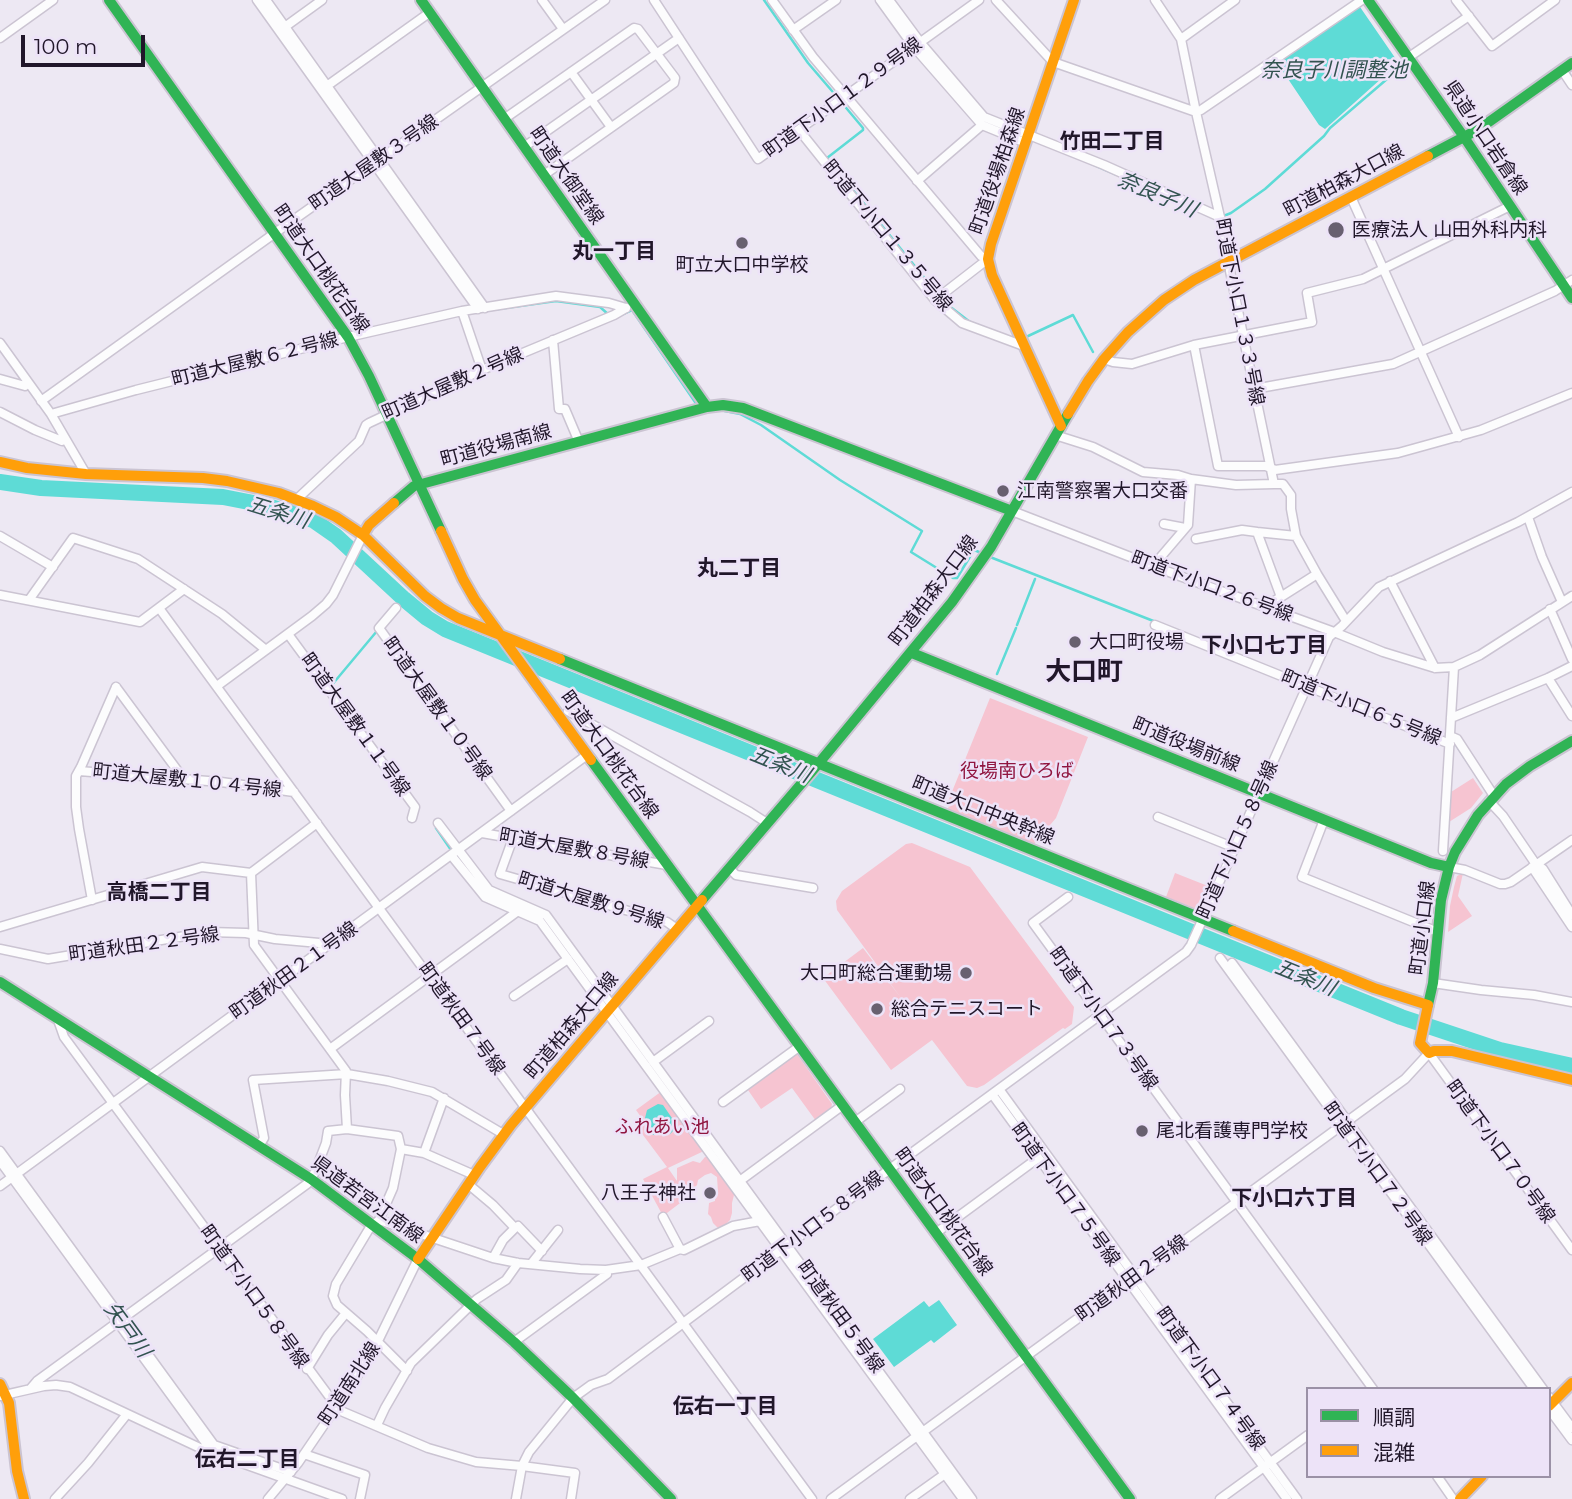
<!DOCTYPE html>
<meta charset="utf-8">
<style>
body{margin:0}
#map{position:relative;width:1572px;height:1499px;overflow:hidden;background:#ede8f3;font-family:Montserrat,"Noto Sans JP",sans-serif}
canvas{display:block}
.legend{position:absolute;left:1306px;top:1387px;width:245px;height:91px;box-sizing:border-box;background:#ede3f8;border:2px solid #9b91a6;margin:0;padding:9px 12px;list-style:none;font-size:21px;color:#21172a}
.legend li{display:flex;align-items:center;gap:14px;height:35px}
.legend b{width:35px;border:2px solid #9b91a6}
.scale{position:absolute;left:21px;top:35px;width:124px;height:32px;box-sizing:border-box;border:4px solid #21172a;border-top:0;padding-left:9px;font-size:21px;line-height:24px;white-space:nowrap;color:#21172a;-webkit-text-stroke:5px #ede3f8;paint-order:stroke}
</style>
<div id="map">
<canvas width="1572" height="1499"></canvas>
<ul class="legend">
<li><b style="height:9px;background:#30b455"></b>順調</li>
<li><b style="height:9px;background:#ff9f0a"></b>混雑</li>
</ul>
<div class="scale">100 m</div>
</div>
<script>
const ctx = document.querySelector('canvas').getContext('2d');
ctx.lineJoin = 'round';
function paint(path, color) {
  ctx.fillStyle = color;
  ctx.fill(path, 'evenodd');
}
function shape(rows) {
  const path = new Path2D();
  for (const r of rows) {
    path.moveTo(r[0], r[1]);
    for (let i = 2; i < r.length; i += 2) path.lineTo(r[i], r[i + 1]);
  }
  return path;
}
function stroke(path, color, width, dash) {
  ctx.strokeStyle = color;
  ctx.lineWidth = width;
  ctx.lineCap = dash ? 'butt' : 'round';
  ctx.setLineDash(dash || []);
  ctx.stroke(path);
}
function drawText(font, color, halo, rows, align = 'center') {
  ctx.font = font + ' Montserrat,"Noto Sans JP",sans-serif';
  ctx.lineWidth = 5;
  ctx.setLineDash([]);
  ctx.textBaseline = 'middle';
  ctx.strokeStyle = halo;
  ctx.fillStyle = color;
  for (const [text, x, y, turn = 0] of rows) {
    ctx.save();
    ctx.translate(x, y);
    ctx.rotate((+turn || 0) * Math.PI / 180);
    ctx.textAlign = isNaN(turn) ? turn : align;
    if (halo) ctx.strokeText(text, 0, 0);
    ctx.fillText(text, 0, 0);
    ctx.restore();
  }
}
paint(shape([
 [990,698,1088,737,1056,818,1034,844,948,809,949,805,947,804],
 [1473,778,1483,793,1471,808,1449,822,1451,792],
 [912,843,970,867,1074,1007,1072,1024,1065,1029,1063,1028,984,1085,977,1088,967,1086,932,1040,891,1070,823,978,863,948,901,998,837,910,836,901,842,891,906,844],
 [1175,873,1213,888,1203,909,1200,910,1166,897],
 [1463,873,1458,896,1472,916,1448,932,1450,906,1454,887,1457,876],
 [797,1054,832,1104,831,1109,816,1121,792,1088,761,1109,748,1090],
 [662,1091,706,1150,668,1168,677,1181,677,1168,693,1161,700,1163,705,1157,712,1157,736,1187,732,1203,732,1213,730,1220,725,1225,718,1228,713,1223,711,1217,708,1214,709,1203,715,1201,715,1194,718,1192,717,1177,711,1173,705,1175,698,1180,697,1185,691,1191,685,1191,688,1197,663,1216,643,1179,667,1167,634,1123,641,1117,636,1110]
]), '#f6c4d1');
paint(shape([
 [1360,7,1400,65,1392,69,1325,129,1319,125,1280,67,1281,61],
 [658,1104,663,1105,674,1121,673,1131,670,1134,653,1135,647,1127,645,1118,647,1110],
 [939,1300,957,1325,934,1343,931,1340,894,1367,873,1339,924,1301,929,1307]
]), '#5edbd6');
stroke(shape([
 [764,0,808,63,838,98],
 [842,103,863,128,863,130,827,158,944,302,970,322,983,327],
 [1092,164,1115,174],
 [1121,177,1188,207],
 [1221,217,1231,213,1265,189,1324,136,1330,128,1401,67],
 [484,311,556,301,600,307,609,315],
 [623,314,632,310,695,402,701,404],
 [1026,337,1073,315,1093,352],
 [720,410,740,414,761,425,840,480,922,531,911,552,953,578,957,578,974,550,984,554],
 [990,557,1156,622],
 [1017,625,1035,579],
 [997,674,1016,628],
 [331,686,377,631],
 [1451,742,1455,743,1484,787],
 [436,828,451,850],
 [544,921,607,1006],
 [611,1011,632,1039]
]), '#5edbd6', 2.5);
stroke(shape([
 [0,482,41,488,223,497,264,505,313,520,336,536,404,599,427,618,445,629,1401,1017,1500,1050,1572,1066]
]), '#5edbd6', 16);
const street = shape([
 [257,0,478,309],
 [266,0,485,308],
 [542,0,563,29],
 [654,0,758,159,979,0],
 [772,0,813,57,981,256,988,259,935,300],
 [880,0,914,47,982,125,1026,143],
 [889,0,920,42,984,117,1104,165,1220,217],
 [996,0,1053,62,1196,112,1201,110,1362,0],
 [1155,0,1181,39,1196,112,1230,261,1230,271,1243,335,1274,484,1283,484,1291,495,1291,509,1296,536,1317,574,1265,607],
 [1456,0,1492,46,1555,0],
 [282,29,322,0],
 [793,30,836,0],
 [0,38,53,0],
 [1181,39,1235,0],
 [1409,57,1469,16],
 [1562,70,1572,85],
 [571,72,611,127],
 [324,88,429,13],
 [504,119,634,28,638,29,675,78,674,83,544,175],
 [799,130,935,300,962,323,1024,346],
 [524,147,679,38],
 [917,181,982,125],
 [1351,197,1459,437],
 [462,311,482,370],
 [553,340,559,409,565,409,579,442],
 [0,343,51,414,86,474],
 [1194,345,1218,466,1266,466,1275,470,1398,453,1481,430,1572,393],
 [1104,359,1113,362,1132,364,1194,345,1312,322,1307,293,1363,279,1510,206],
 [0,379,25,386,28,383],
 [1254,389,1393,364,1555,291,1572,280],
 [41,401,275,233,605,0],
 [0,412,35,430,62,441,65,439],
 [51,414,136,390,348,337,462,311,556,296,609,303,626,308],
 [1055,435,1093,447,1143,472,1178,475,1191,479,1188,525,1153,566],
 [1191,479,1236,485,1274,484],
 [297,499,359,441,366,425,369,423,482,370,614,315,626,308],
 [1012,511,1177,575,1334,632,1383,652,1435,668,1454,667],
 [1528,517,1542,557,1562,602],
 [1164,524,1185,528],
 [1257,532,1296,536],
 [0,536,53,567],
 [1196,539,1242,530,1257,532,1281,597],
 [1317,574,1346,621],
 [1390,581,1435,668],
 [0,595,140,622,184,589],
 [29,600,73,538,138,559,222,614,266,650],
 [159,608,812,1499],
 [396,608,379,628,511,811],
 [1550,609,1572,659],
 [1155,625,1450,744],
 [288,634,415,807,412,818],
 [1548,678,1572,716],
 [217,686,312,616,326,604,333,595,363,535],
 [116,687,180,774,179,778],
 [568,711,750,812,767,823],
 [1451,718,1548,678,1572,666],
 [1450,736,1457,739,1494,796],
 [79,771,221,782,294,792],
 [1489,801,1503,816,1535,863,1543,869,1572,915],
 [1158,817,1235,848],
 [1324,820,1302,877,1438,932],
 [438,823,489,890,546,915,972,1499],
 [482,833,667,865],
 [513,838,500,874,667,922,677,929],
 [1443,851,1454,667,1480,655,1572,596],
 [451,855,485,897,540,921,963,1499],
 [1449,867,1465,870,1500,884,1505,884,1511,882,1572,840],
 [1532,867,1572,927],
 [729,868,736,875,813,888],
 [251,873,254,945,346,1071,345,1095,347,1129],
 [1068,897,1033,923,1373,1389],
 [92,900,79,829,76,807,76,776,81,767,116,687],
 [0,927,202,867,251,873,317,823],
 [0,949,48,959,209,932,246,933,275,939,330,944],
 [1220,958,1534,1389],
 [1232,963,1543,1389],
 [1433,983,1481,990,1534,995,1572,1002],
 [514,996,568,959],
 [58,1020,64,1037,337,1407,341,1411,428,1448,476,1462,522,1466,529,1452,573,1398,591,1385,608,1379,898,1163,1186,952,1191,945,1329,637,1342,626,1379,587,1518,522,1572,492],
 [330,1049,518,911],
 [653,1062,709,1021],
 [999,1089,1297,1499],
 [992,1094,1287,1499],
 [723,1102,800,1046],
 [855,1122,900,1089],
 [259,1146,264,1138,253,1080,347,1074,388,1081,432,1092,503,1134],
 [0,1151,214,1445,291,1472],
 [424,1153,444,1098],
 [0,1161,208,1446,206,1451],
 [741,1180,843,1105],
 [468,1184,493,1205,515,1228,503,1240,493,1258],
 [0,1186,587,755],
 [663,1217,680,1249],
 [379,1220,493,1258,518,1263,580,1269,606,1270,641,1265,680,1249,684,1250,733,1226,760,1221],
 [515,1228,518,1226,542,1251],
 [936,1233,1038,1158],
 [531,1264,558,1230],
 [514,1342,607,1274,606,1270],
 [307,1369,328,1335,346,1313],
 [407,1371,367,1331,337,1305,333,1296,336,1284,369,1229,379,1220,393,1188,401,1149,424,1153,474,1175],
 [31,1388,37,1381,307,1184,315,1172,326,1143,328,1131,347,1129,398,1136,401,1149],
 [0,1396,44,1386,56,1385,70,1387,200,1448,342,1499],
 [1549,1397,1572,1428],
 [1549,1409,1572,1440],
 [377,1425,385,1408,411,1363,477,1299,506,1280,518,1263],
 [304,1454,365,1475,360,1499],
 [1437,1476,1453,1499],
 [55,1499,88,1463,127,1414],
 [268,1499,298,1463,362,1369,375,1347,418,1259],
 [516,1499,522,1466,575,1473,571,1499],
 [831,1499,1405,1079,1429,1053,1572,1250],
 [910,1499,945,1474],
 [1220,1499,1308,1435]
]);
const fast = shape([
 [109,0,348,337,369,376,441,531],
 [421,0,707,407],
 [1368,0,1464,137,1572,298],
 [1428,156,1479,129,1572,63],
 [394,503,414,486,707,407,723,405,743,408,1012,511],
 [912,653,1431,863,1449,867],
 [560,659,1233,931],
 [591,760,1130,1499],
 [702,900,819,763,952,602,991,547,1068,414],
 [0,982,311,1179,418,1259,514,1342,573,1398,671,1499],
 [1428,1005,1433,983,1441,900,1449,867,1455,852,1478,815,1506,784,1530,766,1572,741]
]);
const slow = shape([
 [1068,414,1088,381,1104,359,1128,332,1164,300,1194,280,1428,156],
 [1061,426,992,275,988,259,991,244,1074,0],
 [0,462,27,468,86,474,203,478,227,481,279,493,313,506,336,517,363,535,369,525,394,503],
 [441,531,463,579,475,600,591,760],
 [363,535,425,596,441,608,458,618,560,659],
 [1233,931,1374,988,1428,1005,1420,1043,1429,1053,1434,1051,1452,1051,1572,1080],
 [418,1259,480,1167,511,1125,702,900],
 [0,1384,9,1403,17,1471,24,1499],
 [1549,1406,1572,1383],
 [1460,1499,1482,1476]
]);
stroke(street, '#cbc4d2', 11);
stroke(fast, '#cbc4d2', 14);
stroke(slow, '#cbc4d2', 14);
stroke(street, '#fcfcfd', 8);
stroke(fast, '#30b455', 10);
stroke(slow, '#ff9f0a', 10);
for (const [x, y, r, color] of [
 [1336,230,9,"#686070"],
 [742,243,7,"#686070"],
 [1003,491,7,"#686070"],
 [1075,642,7,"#686070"],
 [966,973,7,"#686070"],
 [877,1009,7,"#686070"],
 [1142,1131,7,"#686070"],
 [710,1193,7,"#686070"]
]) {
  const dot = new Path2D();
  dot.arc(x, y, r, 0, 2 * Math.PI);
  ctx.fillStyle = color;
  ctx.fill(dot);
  stroke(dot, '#ede3f8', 2.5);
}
drawText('19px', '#21172a', '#ede3f8', [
 ["町道下小口１２９号線",843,98,-36],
 ["県道小口岩倉線",1485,138,56],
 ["町道大屋敷３号線",374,163,-35],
 ["町道役場柏森線",998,171,-71],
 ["町道大御堂線",566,176,55],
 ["町道柏森大口線",1344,181,-28],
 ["町道下小口１３５号線",887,236,50],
 ["町道大口桃花台線",321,269,55],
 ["町道下小口１３３号線",1239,312,79],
 ["町道大屋敷６２号線",255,360,-14],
 ["町道大屋敷２号線",453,384,-24],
 ["町道役場南線",496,446,-15],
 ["町道下小口２６号線",1212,587,20],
 ["町道柏森大口線",934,591,-53],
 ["町道下小口６５号線",1361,708,22],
 ["町道大屋敷１０号線",437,709,54],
 ["町道大屋敷１１号線",355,725,54],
 ["町道役場前線",1186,745,22],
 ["町道大口桃花台線",609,755,54],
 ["町道大屋敷１０４号線",187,781,6],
 ["町道大口中央幹線",983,811,22],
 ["町道下小口５８号線",1238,840,-66],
 ["町道大屋敷８号線",574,849,10],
 ["町道大屋敷９号線",591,901,17],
 ["町道小口線",1423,928,-83],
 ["町道秋田２２号線",144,945,-8],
 ["町道秋田２１号線",294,971,-36],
 ["町道秋田７号線",461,1019,54],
 ["町道下小口７３号線",1103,1019,54],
 ["町道柏森大口線",572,1026,-50],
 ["町道下小口７０号線",1500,1152,54],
 ["町道下小口７２号線",1377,1174,54],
 ["町道下小口７５号線",1065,1195,54],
 ["県道若宮江南線",367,1200,36],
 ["町道大口桃花台線",943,1212,54],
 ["町道下小口５８号線",813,1227,-37],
 ["町道秋田２号線",1132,1279,-36],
 ["町道下小口５８号線",254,1297,54],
 ["町道秋田５号線",840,1317,54],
 ["町道下小口７４号線",1210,1379,54],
 ["町道南北線",350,1384,-57]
]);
drawText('19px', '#21172a', '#ede3f8', [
 ["医療法人 山田外科内科",1352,230],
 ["町立大口中学校",742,265,"center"],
 ["江南警察署大口交番",1017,491],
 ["大口町役場",1089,642],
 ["大口町総合運動場",952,973,"right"],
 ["総合テニスコート",891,1009],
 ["尾北看護専門学校",1156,1131],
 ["八王子神社",696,1193,"right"]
], 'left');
drawText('19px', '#901540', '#ede3f8', [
 ["役場南ひろば",1017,771],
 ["ふれあい池",662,1127]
]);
drawText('italic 21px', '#325350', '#ede3f8', [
 ["奈良子川調整池",1334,71],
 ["奈良子川",1157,195,23],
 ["五条川",278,513,17],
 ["五条川",780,765,22],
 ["五条川",1305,978,22],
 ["矢戸川",127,1330,54]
]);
drawText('bold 21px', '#21172a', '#ede3f8', [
 ["竹田二丁目",1112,142],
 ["丸一丁目",614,252],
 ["丸二丁目",739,569],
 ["下小口七丁目",1264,646],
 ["高橋二丁目",159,893],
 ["下小口六丁目",1294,1199],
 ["伝右一丁目",725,1407],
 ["伝右二丁目",247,1460]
]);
drawText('bold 26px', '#21172a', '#ede3f8', [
 ["大口町",1084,672]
]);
</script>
